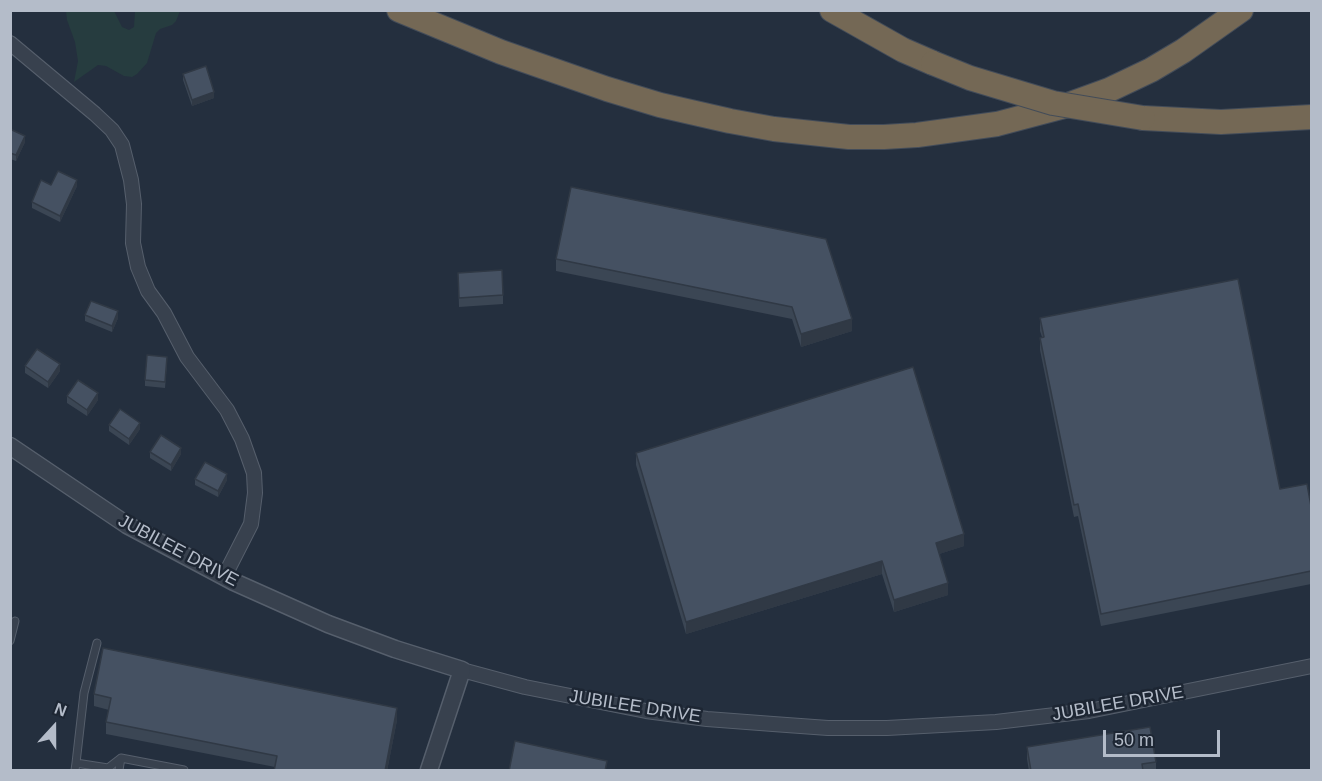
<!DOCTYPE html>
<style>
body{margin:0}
#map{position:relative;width:1322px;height:781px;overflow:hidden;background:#242f3e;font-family:Helvetica,sans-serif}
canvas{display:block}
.frame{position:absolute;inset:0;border:12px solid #b4bcc9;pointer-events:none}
.north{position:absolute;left:24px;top:697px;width:60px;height:60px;-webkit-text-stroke:4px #1d2633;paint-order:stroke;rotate:21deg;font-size:16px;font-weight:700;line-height:24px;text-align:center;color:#b4bcc9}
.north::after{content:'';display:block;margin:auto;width:21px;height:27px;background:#b4bcc9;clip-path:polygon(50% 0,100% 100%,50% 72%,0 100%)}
.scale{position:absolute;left:1103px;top:730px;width:117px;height:27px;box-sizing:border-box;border:3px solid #b4bcc9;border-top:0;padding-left:8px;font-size:18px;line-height:21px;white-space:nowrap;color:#b4bcc9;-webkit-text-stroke:4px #1d2633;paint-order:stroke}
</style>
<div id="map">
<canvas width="1322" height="781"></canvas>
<div class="frame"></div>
<div class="north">N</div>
<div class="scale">50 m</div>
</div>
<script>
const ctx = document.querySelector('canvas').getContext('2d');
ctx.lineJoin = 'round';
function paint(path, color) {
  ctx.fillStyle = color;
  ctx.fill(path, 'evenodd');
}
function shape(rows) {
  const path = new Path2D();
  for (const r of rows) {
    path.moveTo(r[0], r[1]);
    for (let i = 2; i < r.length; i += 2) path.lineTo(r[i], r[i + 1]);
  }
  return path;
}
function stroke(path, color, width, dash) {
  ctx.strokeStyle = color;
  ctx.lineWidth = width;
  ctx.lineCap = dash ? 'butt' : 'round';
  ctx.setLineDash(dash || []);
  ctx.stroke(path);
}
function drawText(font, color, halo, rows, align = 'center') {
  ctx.font = font + ' Helvetica,sans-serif';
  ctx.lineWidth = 5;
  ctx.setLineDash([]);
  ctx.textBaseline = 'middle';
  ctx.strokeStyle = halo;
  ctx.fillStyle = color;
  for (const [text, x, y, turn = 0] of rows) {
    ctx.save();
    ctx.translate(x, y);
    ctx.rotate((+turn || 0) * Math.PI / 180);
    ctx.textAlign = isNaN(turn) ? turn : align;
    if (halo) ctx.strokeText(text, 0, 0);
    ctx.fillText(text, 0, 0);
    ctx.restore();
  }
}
paint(shape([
 [66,11,114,11,122,27,129,30,134,27,135,11,180,11,176,21,172,25,160,29,156,33,147,63,137,74,132,77,124,76,106,66,98,65,74,82,78,61,75,42,67,20]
]), '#263c3f');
const service = shape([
 [10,641,15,621],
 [76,763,84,693,97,643],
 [75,770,76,763,108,768,121,758,184,770],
 [119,770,121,758]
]);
const minor = shape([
 [10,43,95,114,112,130,122,145,131,180,134,204,133,243,138,267,148,291,164,313,187,357,227,410,242,439,254,473,255,493,251,524,224,577],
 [462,670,525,687,646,711,707,719,773,724,828,728,887,728,996,722,1089,711,1312,666]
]);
const tertiary = shape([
 [10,446,127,525,234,582,328,624,395,649,462,670,429,770]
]);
const motorway = shape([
 [399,10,501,52,607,89,660,105,730,121,774,129,849,137,884,137,917,135,997,124,1065,106,1109,90,1151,70,1183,51,1241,10],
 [832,10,903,50,933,63],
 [1143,118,1221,122,1312,117]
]);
stroke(service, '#565f6c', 9);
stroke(minor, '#565f6c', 16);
stroke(tertiary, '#565f6c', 19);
stroke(motorway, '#434c59', 26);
stroke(service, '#38414e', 7);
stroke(minor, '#38414e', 14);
stroke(tertiary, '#38414e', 16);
stroke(motorway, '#746855', 24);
const motorwayBridge = shape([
 [933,63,970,78,1053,103,1143,118]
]);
stroke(motorwayBridge, '#434c59', 26, []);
stroke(motorwayBridge, '#746855', 24);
paint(shape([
 [183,74,214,98,192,106,183,80],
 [10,129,25,142,16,161,10,159],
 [51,185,77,186,60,222,32,208,32,202],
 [556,259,852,319,852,331,801,347,792,319,556,271],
 [458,273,503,295,503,304,459,307],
 [85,315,118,318,112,332,85,321],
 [1040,318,1280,489,1311,506,1311,584,1101,626,1078,516,1074,517,1040,350,1040,338,1042,337,1040,331],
 [167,363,165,388,145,386,145,380],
 [25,366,60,371,48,388,25,373],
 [67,396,98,400,87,416,67,403],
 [109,425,140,429,129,445,109,431],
 [150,452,181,454,171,471,150,458],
 [636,453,964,546,939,554,948,595,894,612,882,574,686,634,636,465],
 [195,479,227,480,218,497,195,485],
 [94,694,397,720,387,771,274,771,275,767,106,734,106,722,109,710,94,706],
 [1027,747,1156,762,1156,771,1029,771,1027,759]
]), '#3b4654');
paint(shape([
 [214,92,214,98,192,106,192,100],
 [25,136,25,142,16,161,16,155],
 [77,180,77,186,60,222,60,216],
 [118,311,118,318,112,332,112,326],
 [852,319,852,331,801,347,801,334],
 [60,364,60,371,48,388,48,382],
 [98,393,98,400,87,416,87,410],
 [140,423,140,429,129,445,129,439],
 [181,448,181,454,171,471,171,465],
 [227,474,227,480,218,497,218,491],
 [964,534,964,546,936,555,936,543],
 [882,561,882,574,686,634,686,622],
 [948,583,948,595,894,612,894,600],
 [397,708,397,720,387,771,385,771]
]), '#303945');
const building = shape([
 [206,66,214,92,192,100,183,74,206,66],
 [10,129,25,136,16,155,10,153,10,129],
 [58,171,77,180,60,216,32,202,41,180,51,185,58,171],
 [571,187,826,239,852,319,801,334,792,307,556,259,571,187],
 [502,270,503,295,459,298,458,273,502,270],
 [1238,279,1280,489,1307,484,1311,506,1311,571,1101,614,1078,504,1074,505,1040,338,1044,337,1040,318,1238,279],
 [91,301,118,311,112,326,85,315,91,301],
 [37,349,60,364,48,382,25,366,37,349],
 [147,355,167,357,165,382,145,380,147,355],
 [913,367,964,534,936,543,948,583,894,600,882,561,686,622,636,453,913,367],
 [78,380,98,393,87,410,67,396,78,380],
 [120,409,140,423,129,439,109,425,120,409],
 [161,435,181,448,171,465,150,452,161,435],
 [205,462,227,474,218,491,195,479,205,462],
 [103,648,397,708,385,771,274,771,277,756,106,722,111,698,94,694,103,648],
 [1150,727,1156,762,1142,764,1143,771,1031,771,1027,747,1150,727],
 [515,741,607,761,605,771,509,771,515,741]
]);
paint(building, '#455162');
stroke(building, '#303945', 1.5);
drawText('18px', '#b4bcc9', '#1d2633', [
 ["JUBILEE DRIVE",178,551,28],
 ["JUBILEE DRIVE",1118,704,-10],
 ["JUBILEE DRIVE",635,707,9]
]);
</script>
